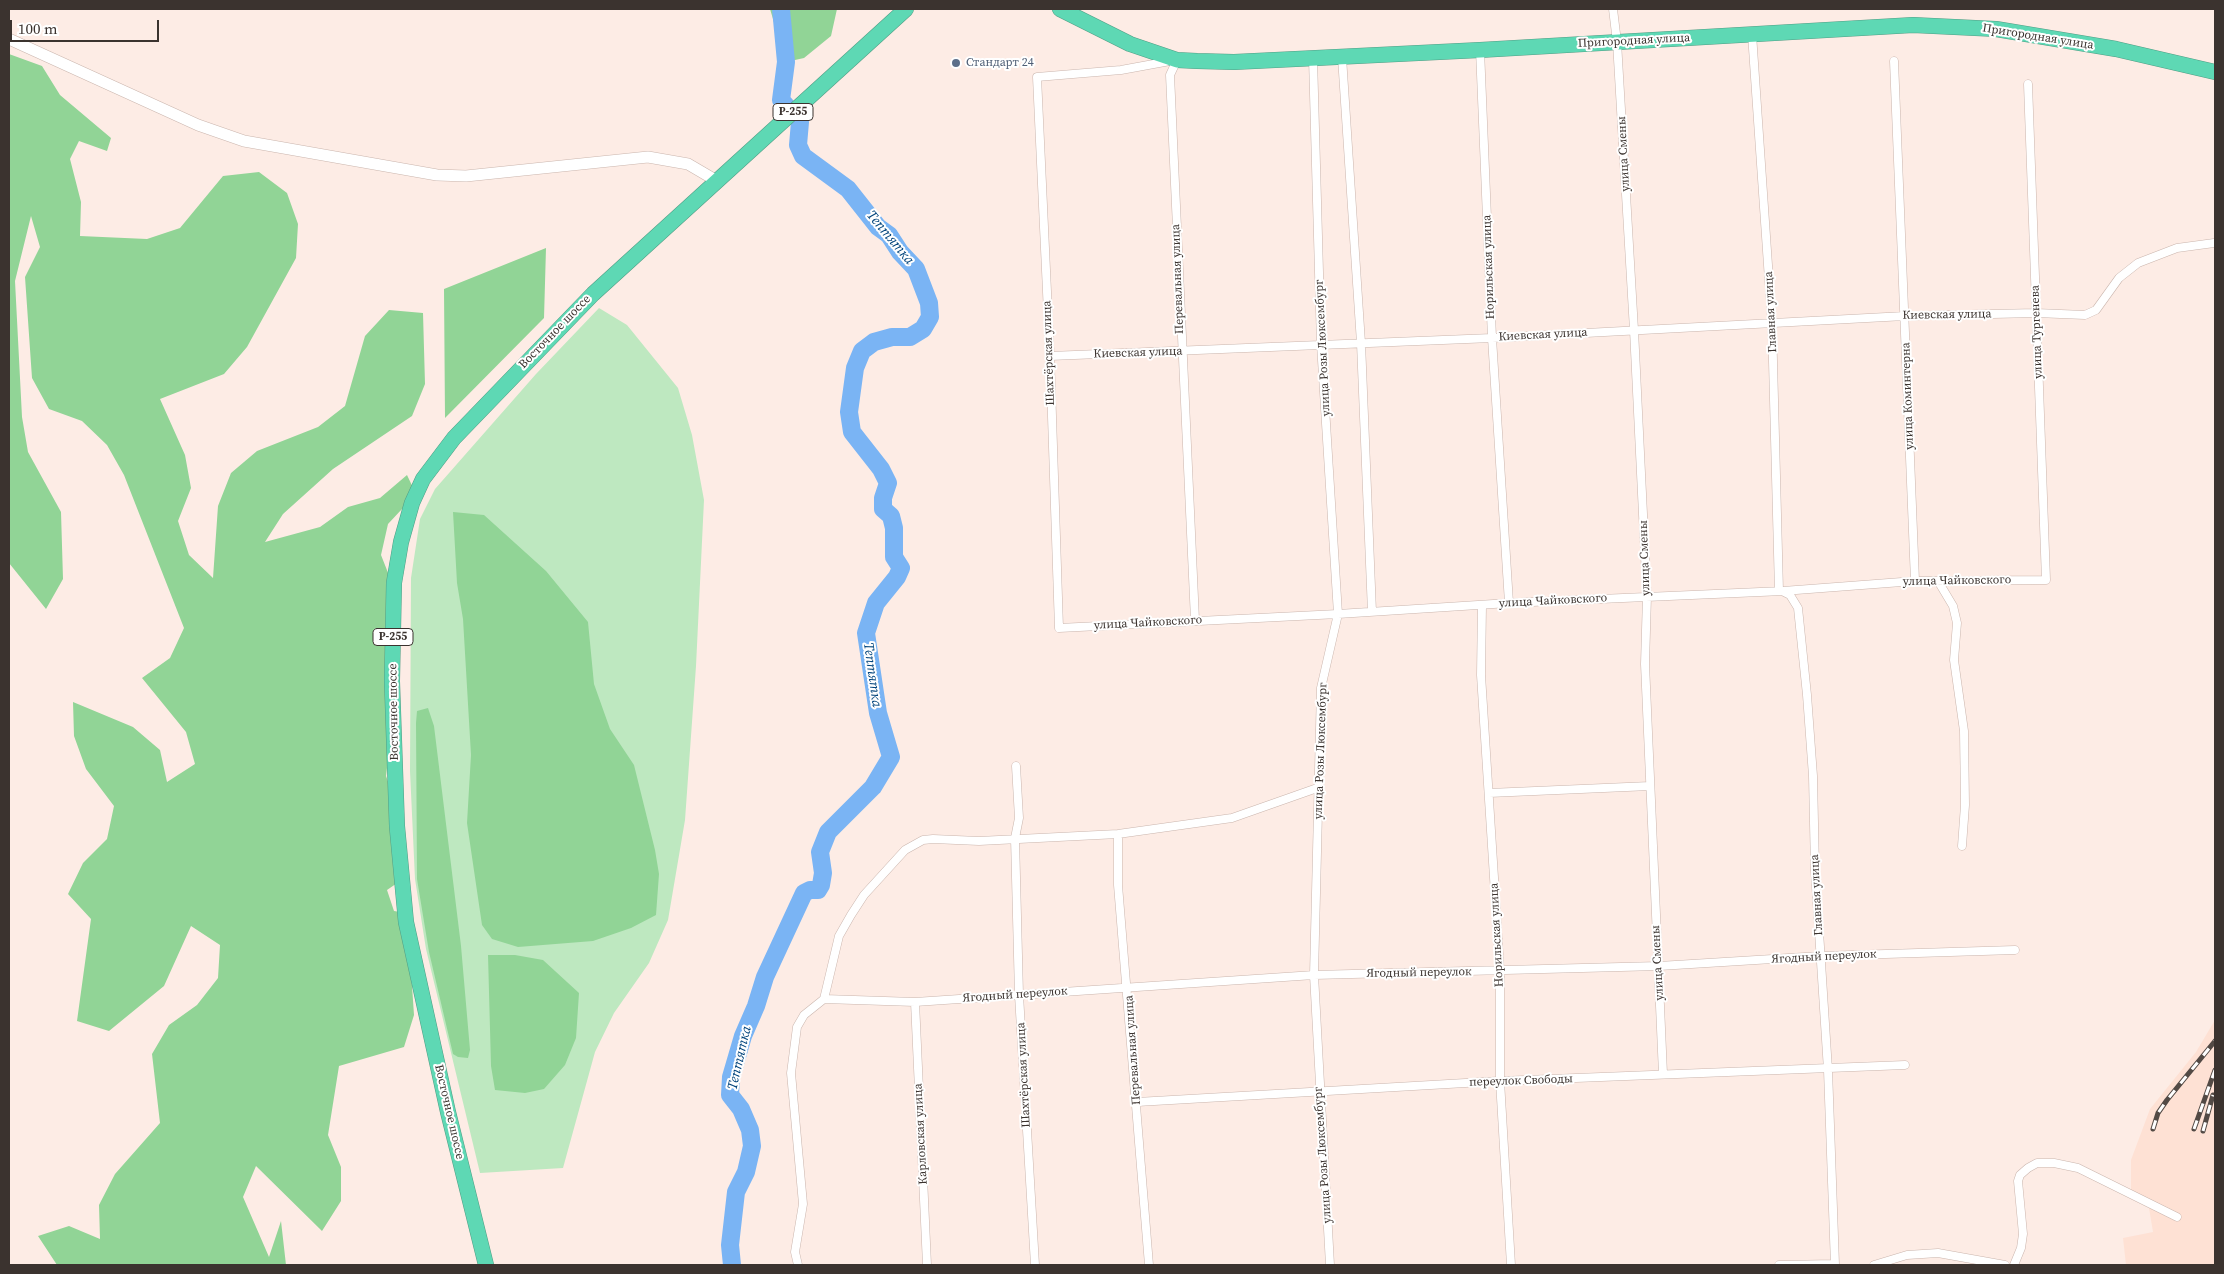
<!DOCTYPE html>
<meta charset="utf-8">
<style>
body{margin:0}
#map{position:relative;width:2224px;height:1274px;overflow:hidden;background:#fdece5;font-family:"Source Serif 4",serif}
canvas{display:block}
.frame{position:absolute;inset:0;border:10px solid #3b332f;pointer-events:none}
.scale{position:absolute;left:10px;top:20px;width:149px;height:22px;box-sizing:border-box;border:2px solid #3b332f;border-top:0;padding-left:6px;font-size:15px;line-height:18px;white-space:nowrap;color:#3b332f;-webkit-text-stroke:4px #fff;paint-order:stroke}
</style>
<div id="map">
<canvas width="2224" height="1274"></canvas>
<div class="frame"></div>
<div class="scale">100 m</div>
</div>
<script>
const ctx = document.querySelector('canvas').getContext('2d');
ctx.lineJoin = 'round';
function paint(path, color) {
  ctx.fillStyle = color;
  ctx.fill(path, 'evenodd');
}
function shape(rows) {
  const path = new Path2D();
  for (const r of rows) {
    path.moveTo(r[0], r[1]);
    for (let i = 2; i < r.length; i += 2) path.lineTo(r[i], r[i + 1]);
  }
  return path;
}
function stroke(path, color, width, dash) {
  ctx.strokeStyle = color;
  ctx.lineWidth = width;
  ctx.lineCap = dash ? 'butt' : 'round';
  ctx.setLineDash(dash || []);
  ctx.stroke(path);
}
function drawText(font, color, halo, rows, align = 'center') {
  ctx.font = font + ' "Source Serif 4",serif';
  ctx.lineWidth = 4;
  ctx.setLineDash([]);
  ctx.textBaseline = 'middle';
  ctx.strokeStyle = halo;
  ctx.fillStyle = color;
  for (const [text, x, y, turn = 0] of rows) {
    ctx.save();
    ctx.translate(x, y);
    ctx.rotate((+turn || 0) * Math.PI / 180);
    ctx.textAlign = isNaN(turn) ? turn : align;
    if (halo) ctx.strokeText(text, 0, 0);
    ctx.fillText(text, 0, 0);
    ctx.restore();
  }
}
paint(shape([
 [2215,1020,2215,1265,2126,1265,2123,1238,2153,1232,2148,1202,2131,1191,2131,1160,2150,1109,2196,1052]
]), '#fee1d4');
paint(shape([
 [599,308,627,325,678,388,692,435,704,500,696,666,685,820,668,920,649,963,614,1013,595,1052,563,1168,480,1173,426,949,415,879,410,771,411,578,420,519,435,489,536,374]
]), '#bee8c0');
paint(shape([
 [770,9,837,9,831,36,804,58,786,62],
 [9,54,42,66,60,95,111,138,107,151,79,141,70,159,81,202,80,236,147,239,180,228,223,176,259,172,287,193,298,224,296,258,247,347,224,374,160,399,185,455,191,488,178,521,189,555,213,578,218,506,231,473,257,451,318,427,345,406,365,336,389,310,423,313,425,384,412,416,333,469,283,514,265,542,320,527,348,507,380,498,407,475,416,494,388,524,381,555,396,593,392,728,386,776,405,829,403,879,387,890,394,911,407,913,414,1015,404,1047,339,1066,328,1135,341,1167,341,1201,322,1231,256,1166,243,1197,269,1257,281,1221,286,1265,57,1265,38,1236,69,1226,100,1239,99,1205,115,1174,160,1123,152,1054,169,1025,197,1005,218,978,220,945,191,926,164,986,109,1031,77,1021,91,919,68,894,83,863,107,839,114,806,86,769,74,736,73,702,133,727,160,750,167,782,195,764,186,732,142,678,170,658,184,628,124,475,107,445,82,421,49,409,32,378,25,277,40,247,31,216,15,281,22,417,28,452,61,512,63,579,46,609,9,563],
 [546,248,544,318,445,418,444,289],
 [453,512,484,515,546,571,588,622,594,684,610,729,634,765,655,850,659,874,656,915,631,928,593,941,518,947,492,939,482,925,467,823,471,755,463,619,457,583],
 [428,708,434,726,461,946,470,1050,468,1058,458,1057,453,1054,429,952,417,879,416,723,417,711],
 [488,955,515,955,543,960,579,993,576,1038,565,1065,544,1089,525,1093,495,1090,491,1066]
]), '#91d496');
stroke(shape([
 [732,1265,730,1245,736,1192,746,1172,752,1146,750,1130,741,1109,730,1095,731,1077,743,1036,756,1006,765,977,804,893,810,890,818,890,821,885,823,873,820,852,828,832,873,787,891,757,878,713,866,633,876,603,897,577,901,568,894,557,894,528,891,516,883,509,883,498,888,483,881,469,852,432,849,412,855,368,862,351,874,342,892,337,910,337,923,329,930,317,929,303,916,269,900,252,889,235,878,227,848,189,803,156,798,145,800,122,781,100,786,62,781,9]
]), '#7ab4f4', 18);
const street = shape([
 [1613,9,1617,42,1634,330,1647,596,1645,664,1663,1074],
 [1752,34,1772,323,1779,591],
 [1480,50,1492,338,1509,603],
 [1342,57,1361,343,1372,612],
 [1313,58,1321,344,1338,614,1321,688,1314,975,1330,1265],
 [1177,60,1170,75,1195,620],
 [1170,61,1121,70,1037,77,1050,356,1059,628,1338,614,1509,603,1783,591,1915,581,2046,580,2028,84],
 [1894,61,1915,581],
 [1050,356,1492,338,1905,316,2036,313,2085,315,2096,310,2119,278,2138,263,2177,248,2214,243],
 [1938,581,1953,606,1957,623,1954,660,1964,731,1965,805,1962,846],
 [1784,592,1790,595,1798,608,1807,695,1813,776,1815,870,1828,1070,1835,1265],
 [1482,605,1481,675,1500,971,1500,1081,1511,1265],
 [1016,766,1019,818,1015,838,1019,995,1035,1265],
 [1489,793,1650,786],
 [1118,834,1118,885,1149,1265],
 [824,999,915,1002,1314,975,1659,966,1821,956,2015,950],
 [915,1002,927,1265],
 [1137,1102,1500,1081,1905,1065],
 [798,1265,795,1252,803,1204,791,1073,797,1027,804,1015,824,999,839,936,851,915,864,895,905,850,923,840,933,839,979,841,1118,834,1232,818,1320,787],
 [1779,1265,1835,1264],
 [1874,1265,1907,1255,1938,1253,2005,1265],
 [2014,1265,2021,1248,2023,1234,2018,1181,2020,1175,2028,1168,2037,1163,2054,1163,2078,1168,2177,1217]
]);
const secondary = shape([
 [9,39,198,125,244,141,437,175,466,176,648,157,688,164,717,181]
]);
const highway = shape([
 [1060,9,1130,44,1177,60,1197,61,1234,62,1480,50,1913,25,1996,29,2116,49,2215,72],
 [486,1265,448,1112,406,922,397,826,392,681,394,583,401,542,412,503,423,479,454,438,593,294,906,9]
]);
stroke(street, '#cab5ad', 9);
stroke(secondary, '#cab5ad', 12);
stroke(highway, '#529e85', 16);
stroke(street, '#fff', 8);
stroke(secondary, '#fff', 11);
stroke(highway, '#5ed8b4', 15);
const rail = shape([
 [2153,1129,2158,1113,2167,1100,2215,1041],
 [2194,1129,2215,1070],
 [2203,1131,2213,1095]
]);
stroke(rail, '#534a45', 5);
stroke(rail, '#fff', 3, [9]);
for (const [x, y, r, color] of [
 [956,63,5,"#5c6f8a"]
]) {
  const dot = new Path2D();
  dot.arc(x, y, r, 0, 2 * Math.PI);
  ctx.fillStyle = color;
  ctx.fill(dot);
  stroke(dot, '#fff', 2);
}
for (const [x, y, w] of [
 [793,112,40],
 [393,637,40]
]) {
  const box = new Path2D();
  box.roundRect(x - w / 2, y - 8.5, w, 17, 4);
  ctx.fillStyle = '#fff';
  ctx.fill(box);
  stroke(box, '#3b332f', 1);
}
drawText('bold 11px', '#3b332f', null, [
 ["Р-255",793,112],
 ["Р-255",393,637]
]);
drawText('12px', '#3b332f', '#fff', [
 ["Пригородная улица",2038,37,9],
 ["Пригородная улица",1634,41,-3],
 ["улица Смены",1624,154,-93],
 ["Норильская улица",1489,267,-92],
 ["Перевальная улица",1178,279,-92],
 ["Главная улица",1771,312,-93],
 ["Киевская улица",1947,315,-1],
 ["Восточное шоссе",555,332,-46],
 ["улица Тургенева",2037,332,-92],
 ["Киевская улица",1543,335,-3],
 ["улица Розы Люксембург",1323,348,-93],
 ["Шахтёрская улица",1049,353,-92],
 ["Киевская улица",1138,353,-2],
 ["улица Коминтерна",1908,396,-92],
 ["улица Смены",1645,558,-92],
 ["улица Чайковского",1957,581,-1],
 ["улица Чайковского",1553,601,-3],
 ["улица Чайковского",1148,623,-3],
 ["Восточное шоссе",394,712,-91],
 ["улица Розы Люксембург",1321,751,-88],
 ["Главная улица",1817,895,-93],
 ["Норильская улица",1497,935,-93],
 ["Ягодный переулок",1824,957,-3],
 ["улица Смены",1658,963,-93],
 ["Ягодный переулок",1419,973,-1],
 ["Ягодный переулок",1015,995,-4],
 ["Перевальная улица",1133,1050,-94],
 ["Шахтёрская улица",1024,1075,-93],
 ["переулок Свободы",1521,1081,-2],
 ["Восточное шоссе",449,1112,77],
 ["Карловская улица",921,1134,-93],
 ["улица Розы Люксембург",1323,1155,-94]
]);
drawText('12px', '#4e5e75', '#fff', [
 ["Стандарт 24",966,63]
], 'left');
drawText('italic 14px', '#00437b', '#fff', [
 ["Тептятка",890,238,50],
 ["Тептятка",872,675,82],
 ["Тептятка",740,1058,-77]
]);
</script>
